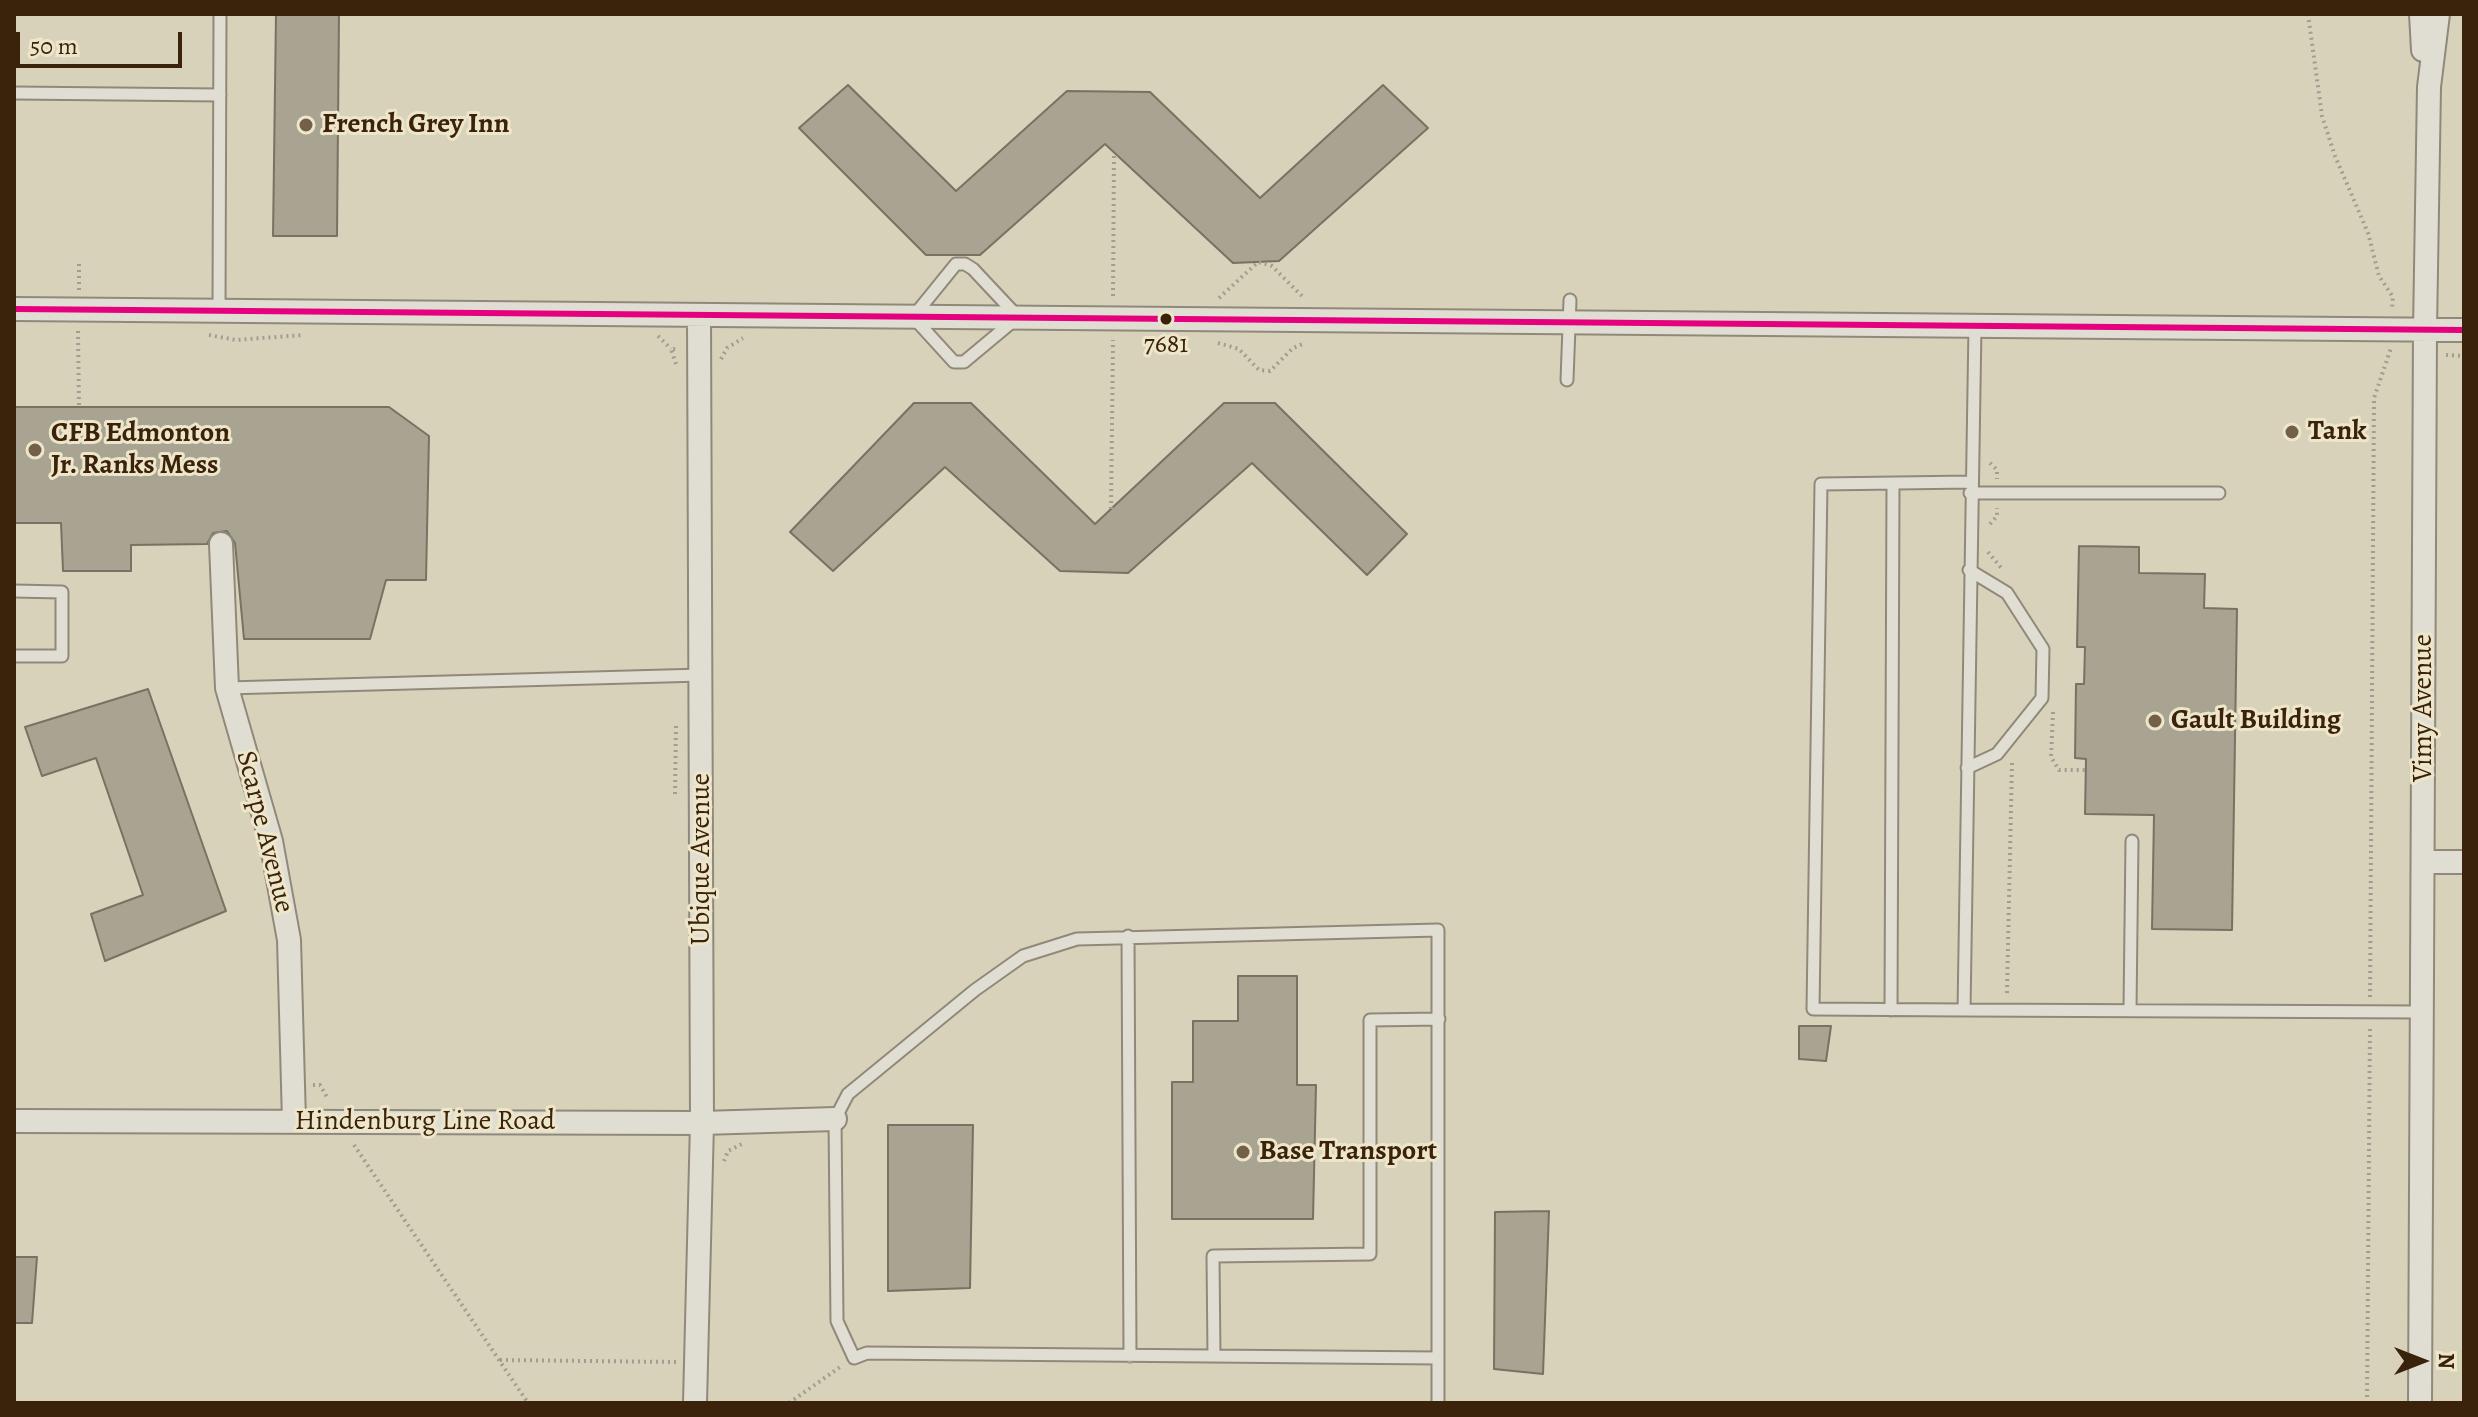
<!DOCTYPE html>
<style>
body{margin:0}
#map{position:relative;width:2478px;height:1417px;overflow:hidden;background:#d8d2bb;font-family:Alegreya,serif}
canvas{display:block}
.frame{position:absolute;inset:0;border:16px solid #3b220a;pointer-events:none}
.north{position:absolute;left:2382px;top:1321px;width:80px;height:80px;-webkit-text-stroke:6px #eee6ca;paint-order:stroke;rotate:90deg;font-size:22px;font-weight:700;line-height:32px;text-align:center;color:#3b220a}
.north::after{content:'';display:block;margin:auto;width:28px;height:36px;background:#3b220a;clip-path:polygon(50% 0,100% 100%,50% 72%,0 100%)}
.scale{position:absolute;left:16px;top:32px;width:166px;height:36px;box-sizing:border-box;border:4px solid #3b220a;border-top:0;padding-left:10px;font-size:24px;line-height:28px;white-space:nowrap;color:#3b220a;-webkit-text-stroke:6px #eee6ca;paint-order:stroke}
</style>
<div id="map">
<canvas width="2478" height="1417"></canvas>
<div class="frame"></div>
<div class="north">N</div>
<div class="scale">50 m</div>
</div>
<script>
const ctx = document.querySelector('canvas').getContext('2d');
ctx.lineJoin = 'round';
function paint(path, color) {
  ctx.fillStyle = color;
  ctx.fill(path, 'evenodd');
}
function shape(rows) {
  const path = new Path2D();
  for (const r of rows) {
    path.moveTo(r[0], r[1]);
    for (let i = 2; i < r.length; i += 2) path.lineTo(r[i], r[i + 1]);
  }
  return path;
}
function stroke(path, color, width, dash) {
  ctx.strokeStyle = color;
  ctx.lineWidth = width;
  ctx.lineCap = dash ? 'butt' : 'round';
  ctx.setLineDash(dash || []);
  ctx.stroke(path);
}
function drawText(font, color, halo, rows, align = 'center') {
  ctx.font = font + ' Alegreya,serif';
  ctx.lineWidth = 6;
  ctx.setLineDash([]);
  ctx.textBaseline = 'middle';
  ctx.strokeStyle = halo;
  ctx.fillStyle = color;
  for (const [text, x, y, turn = 0] of rows) {
    ctx.save();
    ctx.translate(x, y);
    ctx.rotate((+turn || 0) * Math.PI / 180);
    ctx.textAlign = isNaN(turn) ? turn : align;
    if (halo) ctx.strokeText(text, 0, 0);
    ctx.fillText(text, 0, 0);
    ctx.restore();
  }
}
const building = shape([
 [276,14,339,14,337,236,273,236,276,14],
 [848,85,956,191,1067,91,1150,92,1260,198,1383,85,1428,128,1279,261,1233,263,1105,144,980,255,926,255,799,128,848,85],
 [914,403,971,403,1095,524,1224,403,1275,403,1407,534,1367,575,1252,463,1128,573,1060,571,945,467,833,571,790,532,914,403],
 [14,407,389,407,429,436,426,580,386,580,370,639,244,639,235,543,227,531,213,533,207,544,131,545,131,571,63,571,61,523,14,523,14,407],
 [2079,546,2139,547,2139,573,2205,574,2204,608,2237,609,2232,930,2152,929,2154,815,2085,814,2086,759,2075,758,2076,684,2084,684,2085,647,2077,647,2079,546],
 [148,689,226,911,105,961,91,914,143,895,96,758,42,776,25,727,148,689],
 [1238,976,1297,976,1297,1085,1316,1085,1313,1219,1172,1219,1172,1082,1193,1082,1193,1021,1238,1021,1238,976],
 [1799,1026,1831,1026,1826,1061,1799,1059,1799,1026],
 [888,1125,973,1125,970,1288,888,1291,888,1125],
 [1549,1211,1543,1374,1494,1369,1495,1212,1549,1211],
 [14,1257,37,1257,32,1323,14,1323,14,1257]
]);
paint(building, '#a9a392');
stroke(building, '#797162', 2);
const lane = shape([
 [14,93,220,95],
 [956,264,965,264,973,269,1018,317,964,362,954,362,913,317,956,264],
 [219,310,220,14],
 [1975,326,1964,1010,2423,1012],
 [1567,380,1570,300],
 [1970,493,2219,493],
 [14,591,62,592,62,656,14,656],
 [227,688,702,675],
 [1967,768,1997,754,2042,698,2043,649,2007,593,1969,570],
 [1128,936,1130,1356],
 [1891,1010,1893,484],
 [1964,1010,1813,1009,1821,484,1971,482],
 [2130,1010,2132,841],
 [1214,1356,1213,1256,1370,1254,1370,1020,1439,1019],
 [1438,1358,1438,930,1077,939,1023,956,975,990,848,1094,835,1119,837,1321,854,1358,867,1353,1438,1358,1438,1403]
]);
const street = shape([
 [2421,14,2423,50],
 [14,309,2464,330],
 [221,544,227,688,271,841,289,940,294,1121],
 [2424,862,2464,862],
 [14,1121,702,1123,835,1119],
 [695,1403,702,1123,699,315],
 [2420,1403,2425,330,2429,87,2438,14]
]);
stroke(lane, '#90897a', 15);
stroke(street, '#90897a', 26);
stroke(shape([
 [2308,14,2322,116,2335,156,2368,233,2379,276,2393,297,2392,308],
 [79,290,79,264],
 [1113,296,1114,152],
 [1219,298,1258,262,1272,266,1302,296],
 [78,331,79,407],
 [209,335,236,340,303,335],
 [658,336,671,349],
 [1218,343,1239,349,1259,370,1270,371,1293,348,1305,343],
 [2446,355,2464,356],
 [721,359,727,348,743,338],
 [676,364,671,349,678,349],
 [1990,463,1997,470,1997,479],
 [1111,509,1113,340],
 [1990,524,1997,516,1997,508],
 [1988,552,2003,570],
 [2053,712,2051,757,2059,770,2086,770],
 [675,794,676,724],
 [2007,993,2012,762],
 [2370,997,2374,398,2391,348],
 [313,1085,320,1085,328,1099],
 [354,1145,528,1403],
 [724,1161,728,1151,742,1144],
 [500,1360,677,1362],
 [789,1403,843,1365],
 [2367,1403,2370,1025]
]), '#a29d91', 4, [2, 4]);
stroke(lane, '#e0ded2', 11);
stroke(street, '#e0ded2', 22);
stroke(shape([
 [14,309,2464,330]
]), '#e5007d', 6);
for (const [x, y, r, color] of [
 [306,125,8,"#726048"],
 [1166,319,7,"#3b220a"],
 [2292,432,8,"#726048"],
 [35,450,8,"#726048"],
 [2155,721,8,"#726048"],
 [1243,1152,8,"#726048"]
]) {
  const dot = new Path2D();
  dot.arc(x, y, r, 0, 2 * Math.PI);
  ctx.fillStyle = color;
  ctx.fill(dot);
  stroke(dot, '#eee6ca', 3);
}
drawText('26px', '#3b220a', '#eee6ca', [
 ["7681",1166,346]
]);
drawText('bold 28px', '#3b220a', '#eee6ca', [
 ["French Grey Inn",322,125],
 ["Tank",2308,432],
 ["CFB Edmonton",51,434],
 ["Jr. Ranks Mess",51,466],
 ["Gault Building",2171,721],
 ["Base Transport",1259,1152]
], 'left');
drawText('28px', '#3b220a', '#eee6ca', [
 ["Vimy Avenue",2424,708,-90],
 ["Scarpe Avenue",264,832,76],
 ["Ubique Avenue",702,859,-90],
 ["Hindenburg Line Road",425,1122]
]);
</script>
